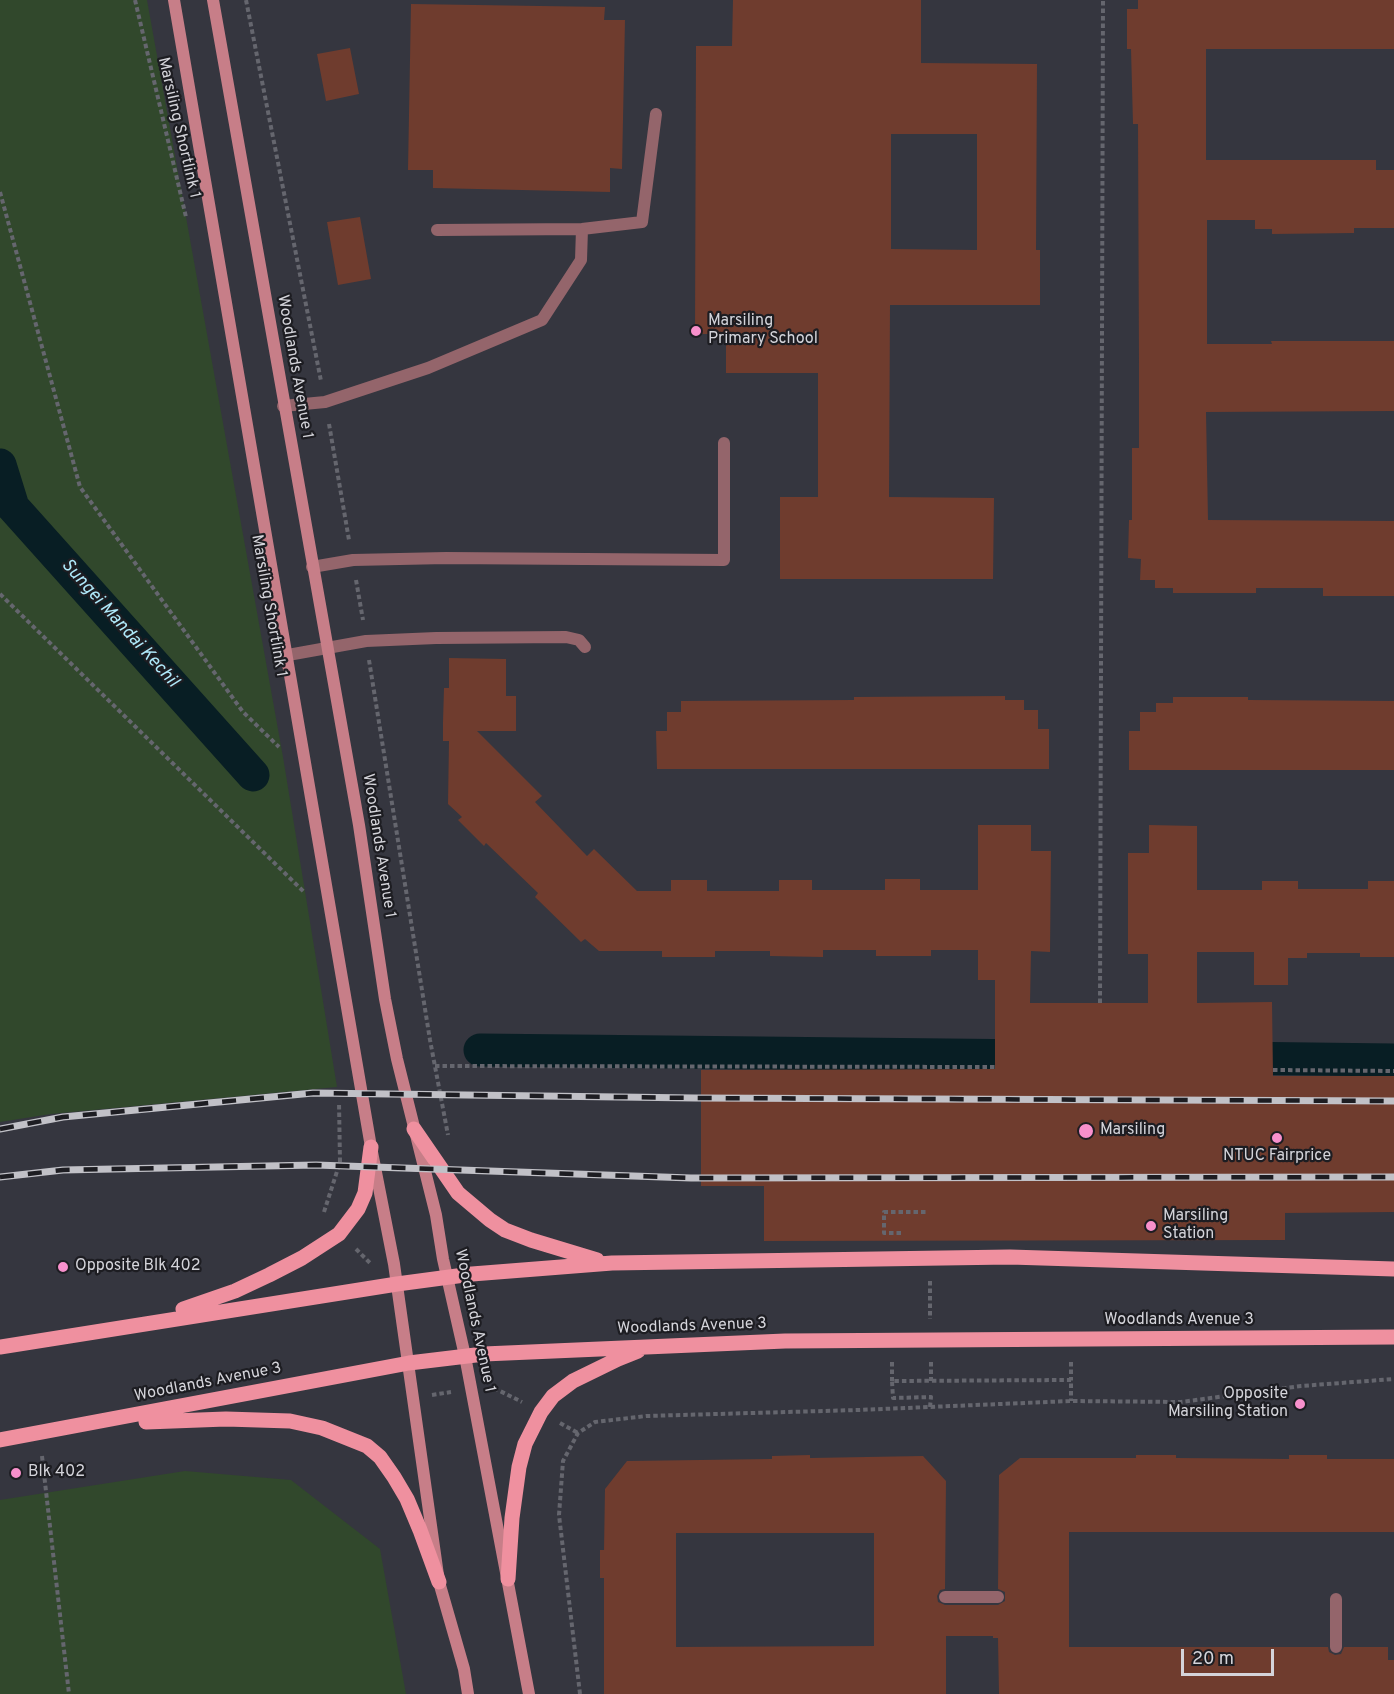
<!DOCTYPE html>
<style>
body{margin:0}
#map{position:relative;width:1394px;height:1694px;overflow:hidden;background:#35363f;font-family:Overpass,sans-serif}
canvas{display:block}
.scale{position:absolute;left:1181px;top:1649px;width:93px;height:27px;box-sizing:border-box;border:3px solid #d4d4da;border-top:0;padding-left:8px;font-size:18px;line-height:21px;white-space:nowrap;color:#d4d4da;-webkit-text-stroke:4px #1d1d22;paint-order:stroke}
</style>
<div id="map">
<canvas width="1394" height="1694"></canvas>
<div class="scale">20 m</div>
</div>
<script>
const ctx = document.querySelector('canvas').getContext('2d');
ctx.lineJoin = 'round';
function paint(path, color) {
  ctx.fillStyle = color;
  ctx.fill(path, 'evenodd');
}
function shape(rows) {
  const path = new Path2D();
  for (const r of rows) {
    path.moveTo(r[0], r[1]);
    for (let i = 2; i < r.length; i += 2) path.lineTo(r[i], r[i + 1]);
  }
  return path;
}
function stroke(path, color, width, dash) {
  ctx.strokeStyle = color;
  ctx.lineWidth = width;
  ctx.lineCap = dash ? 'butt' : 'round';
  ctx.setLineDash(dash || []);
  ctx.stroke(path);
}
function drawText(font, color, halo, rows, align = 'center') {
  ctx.font = font + ' Overpass,sans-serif';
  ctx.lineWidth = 4.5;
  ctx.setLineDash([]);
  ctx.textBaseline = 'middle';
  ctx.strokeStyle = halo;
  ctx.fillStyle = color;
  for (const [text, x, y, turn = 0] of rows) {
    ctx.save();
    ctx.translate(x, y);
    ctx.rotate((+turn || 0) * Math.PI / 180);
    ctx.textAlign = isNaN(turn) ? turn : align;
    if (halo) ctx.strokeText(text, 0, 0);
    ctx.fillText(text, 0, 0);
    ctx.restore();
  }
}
paint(shape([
 [0,0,147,0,283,757,337,1087,51,1114,0,1122],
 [185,1471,291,1480,380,1549,406,1694,0,1694,0,1500]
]), '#31482c');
stroke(shape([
 [0,465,13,507,253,775],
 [480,1050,1039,1056],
 [1229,1058,1394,1060]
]), '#081e24', 33);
paint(shape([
 [733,0,921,0,921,63,1037,64,1036,250,1040,250,1040,305,890,305,889,497,994,498,993,579,780,579,780,497,818,497,818,373,726,373,726,334,695,334,696,46,732,46],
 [891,134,977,134,977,250,891,249],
 [1138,0,1394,0,1394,49,1206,49,1206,160,1376,160,1376,170,1394,170,1394,228,1354,228,1354,233,1272,234,1272,229,1255,229,1255,220,1207,220,1207,344,1272,344,1271,341,1394,341,1394,411,1206,412,1208,520,1394,521,1394,596,1323,596,1323,588,1256,588,1256,593,1173,593,1173,588,1155,588,1155,580,1140,580,1141,559,1128,558,1129,520,1132,520,1132,448,1139,448,1139,364,1138,124,1133,124,1131,49,1127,49,1127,9,1138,9],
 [411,4,605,7,604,20,625,20,622,169,610,168,610,192,433,188,433,170,408,170],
 [350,48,359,94,326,101,317,54],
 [360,217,371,279,338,285,327,222],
 [449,658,506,659,506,696,516,696,516,731,477,731,542,796,535,802,587,856,594,849,637,891,671,891,671,880,707,880,707,891,779,891,779,880,812,880,812,890,885,890,885,879,920,879,920,890,978,890,978,825,1031,825,1031,851,1051,851,1050,952,1031,951,1030,1003,1148,1003,1148,954,1128,954,1128,853,1149,853,1149,825,1197,826,1197,890,1262,890,1262,881,1298,881,1298,889,1368,889,1368,881,1394,881,1394,957,1360,957,1360,953,1307,953,1307,958,1288,958,1288,985,1254,985,1254,952,1197,952,1197,1003,1272,1002,1273,1076,1394,1076,1394,1212,1285,1213,1285,1240,764,1241,764,1186,701,1186,701,1070,995,1069,995,980,978,980,978,950,931,950,931,956,876,956,876,950,823,950,823,957,770,956,770,951,715,951,715,957,662,957,662,951,599,951,585,939,581,942,535,897,538,893,486,843,484,846,458,820,462,817,448,804,449,741,443,741,443,722,444,688,449,688],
 [1005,696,1005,700,1024,700,1024,710,1038,710,1038,729,1049,729,1049,769,657,769,656,731,667,731,667,712,681,712,681,701,854,700,854,697],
 [1173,697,1248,697,1248,700,1394,701,1394,770,1129,770,1129,731,1140,731,1140,712,1156,712,1156,703,1173,703],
 [810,1455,810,1458,923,1456,946,1481,945,1589,940,1590,937,1596,938,1602,945,1605,998,1605,1005,1601,1005,1592,998,1589,999,1475,1020,1458,1136,1458,1136,1455,1176,1455,1176,1458,1289,1459,1289,1455,1327,1455,1327,1459,1394,1459,1394,1532,1069,1532,1069,1647,1328,1647,1329,1652,1335,1655,1341,1654,1344,1647,1388,1647,1388,1660,1394,1660,1394,1694,999,1694,998,1638,993,1638,993,1636,946,1636,946,1694,604,1694,604,1578,600,1578,600,1550,604,1550,605,1489,627,1461,772,1459,772,1456],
 [676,1533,874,1533,874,1646,676,1647]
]), '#6f3c2e');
stroke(shape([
 [135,0,186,217],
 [246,0,321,381],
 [0,192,80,487,243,712,279,747],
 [329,424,349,540],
 [356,580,363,620],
 [0,594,304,892],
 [369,660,430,1040,448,1135],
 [1100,1003,1103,0],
 [435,1066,995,1067],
 [1273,1070,1394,1071],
 [324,1212,340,1162,339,1102],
 [901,1233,884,1233,884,1212,928,1212],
 [356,1249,370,1263],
 [930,1281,930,1319],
 [892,1362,892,1381],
 [931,1362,931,1381],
 [1071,1362,1071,1380],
 [494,1388,522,1402],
 [432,1395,451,1392],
 [930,1407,931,1397,893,1398,892,1381,1071,1380,1071,1401],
 [560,1423,578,1433],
 [42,1456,69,1694],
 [580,1694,559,1515,563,1461,578,1433,595,1422,646,1416,858,1410,1071,1401,1181,1402,1301,1386,1394,1379]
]), '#65666e', 4, [4.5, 3]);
stroke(shape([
 [437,230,582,229,642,222,656,114],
 [283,406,325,402,428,368,542,320,581,260,582,229],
 [312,567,353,560,446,558,724,560,724,443],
 [288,655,366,641,436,638,566,637,579,640,585,647],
 [945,1597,998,1597],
 [1336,1647,1336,1599]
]), '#94656b', 12);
stroke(shape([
 [174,0,371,1147,394,1264,439,1582,464,1669,468,1694],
 [213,0,359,825,385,999,397,1059,436,1215,443,1259,465,1356,529,1694]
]), '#c77e88', 12);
stroke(shape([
 [414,1129,458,1193,490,1220,505,1230,531,1240,597,1260],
 [183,1309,235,1291,269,1275,302,1258,339,1234,358,1209,365,1193,371,1147],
 [0,1347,397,1284,472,1274,612,1263,1010,1257,1394,1269],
 [146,1422,226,1419,290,1421,322,1428,367,1446,380,1457,394,1477,407,1499,420,1530,439,1582],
 [0,1440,409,1363,484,1354,785,1341,1394,1337],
 [508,1579,512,1518,519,1467,525,1444,541,1412,553,1396,573,1381,618,1359,638,1351]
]), '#ef909f', 15);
const rail = shape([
 [0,1129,63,1117,313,1093,695,1098,1394,1101],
 [0,1177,63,1170,316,1165,691,1178,1394,1177]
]);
stroke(rail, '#c1c1c7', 7);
stroke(rail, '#1d1d22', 4.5, [14]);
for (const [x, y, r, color] of [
 [696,331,6,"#f890cc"],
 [1086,1131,8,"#f890cc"],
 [1277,1138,6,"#f890cc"],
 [1151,1226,6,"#f890cc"],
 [63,1267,6,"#f890cc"],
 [1300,1404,6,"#f890cc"],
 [16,1473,6,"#f890cc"]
]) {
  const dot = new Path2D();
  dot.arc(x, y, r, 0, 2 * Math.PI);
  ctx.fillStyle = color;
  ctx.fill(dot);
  stroke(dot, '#1d1d22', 2);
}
drawText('16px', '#d4d4da', '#1d1d22', [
 ["Marsiling Shortlink 1",178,128,77],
 ["Woodlands Avenue 1",294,367,80],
 ["Marsiling Shortlink 1",268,606,80],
 ["Woodlands Avenue 1",378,846,81],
 ["Woodlands Avenue 1",474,1321,78],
 ["Woodlands Avenue 3",1179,1321],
 ["Woodlands Avenue 3",692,1327,-2],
 ["Woodlands Avenue 3",208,1383,-11]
]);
drawText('16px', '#d4d4da', '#1d1d22', [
 ["Marsiling",708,322],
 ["Primary School",708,340],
 ["Marsiling",1100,1131],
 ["NTUC Fairprice",1277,1157,"center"],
 ["Marsiling",1163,1217],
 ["Station",1163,1235],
 ["Opposite Blk 402",75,1267],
 ["Opposite",1288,1395,"right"],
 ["Marsiling Station",1288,1413,"right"],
 ["Blk 402",28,1473]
], 'left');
drawText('italic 18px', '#afe9fa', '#1d1d22', [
 ["Sungei Mandai Kechil",119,624,48]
]);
</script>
